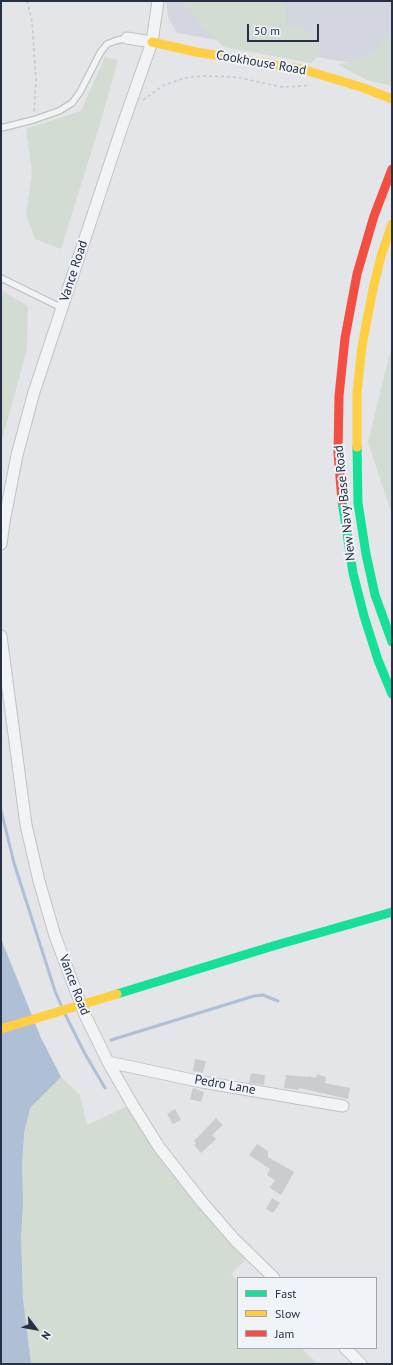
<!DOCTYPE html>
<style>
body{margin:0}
#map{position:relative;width:393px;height:1365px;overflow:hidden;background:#e3e5e8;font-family:"PT Sans",sans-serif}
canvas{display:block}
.frame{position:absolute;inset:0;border:2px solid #273044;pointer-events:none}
.legend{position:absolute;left:237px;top:1277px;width:140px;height:72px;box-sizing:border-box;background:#f0f3f8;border:1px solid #a0a5b0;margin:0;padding:5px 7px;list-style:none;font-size:12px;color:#273044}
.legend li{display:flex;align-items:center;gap:8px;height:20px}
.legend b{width:20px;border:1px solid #a0a5b0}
.north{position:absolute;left:16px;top:1309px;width:40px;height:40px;-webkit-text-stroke:3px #f0f3f8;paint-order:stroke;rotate:122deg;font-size:11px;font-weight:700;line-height:16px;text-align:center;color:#273044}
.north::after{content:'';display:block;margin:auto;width:14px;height:18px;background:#273044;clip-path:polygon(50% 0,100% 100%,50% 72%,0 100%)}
.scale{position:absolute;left:247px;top:24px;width:72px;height:18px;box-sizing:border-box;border:2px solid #273044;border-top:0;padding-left:5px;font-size:12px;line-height:14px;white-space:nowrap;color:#273044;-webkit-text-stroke:3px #f0f3f8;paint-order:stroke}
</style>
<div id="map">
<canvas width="393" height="1365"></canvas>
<div class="frame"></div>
<ul class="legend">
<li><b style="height:5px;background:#16e098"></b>Fast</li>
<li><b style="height:5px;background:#ffcf43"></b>Slow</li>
<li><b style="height:5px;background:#f24e42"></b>Jam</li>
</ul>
<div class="north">N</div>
<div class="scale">50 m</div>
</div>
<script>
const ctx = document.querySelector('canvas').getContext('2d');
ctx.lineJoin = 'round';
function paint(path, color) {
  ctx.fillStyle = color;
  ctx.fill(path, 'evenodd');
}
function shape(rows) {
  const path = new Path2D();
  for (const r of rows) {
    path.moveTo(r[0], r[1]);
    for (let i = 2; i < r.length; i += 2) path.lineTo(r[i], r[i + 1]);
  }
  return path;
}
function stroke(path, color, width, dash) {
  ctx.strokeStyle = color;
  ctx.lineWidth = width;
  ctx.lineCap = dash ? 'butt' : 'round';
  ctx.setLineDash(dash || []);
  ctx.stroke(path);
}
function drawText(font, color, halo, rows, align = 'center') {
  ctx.font = font + ' "PT Sans",sans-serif';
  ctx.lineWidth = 4;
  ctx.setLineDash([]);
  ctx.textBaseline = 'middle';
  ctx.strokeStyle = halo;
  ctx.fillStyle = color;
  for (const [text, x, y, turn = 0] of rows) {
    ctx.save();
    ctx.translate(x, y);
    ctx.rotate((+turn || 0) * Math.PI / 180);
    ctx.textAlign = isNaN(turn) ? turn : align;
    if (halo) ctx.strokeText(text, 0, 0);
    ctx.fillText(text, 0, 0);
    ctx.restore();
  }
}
paint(shape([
 [166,1,392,1,392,70,177,33,168,17]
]), '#d3d6de');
paint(shape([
 [182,1,285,1,287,27,298,26,321,43,320,54,311,63,224,47,206,31],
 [392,32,392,86,367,80,338,65,361,59,378,48],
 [105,57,118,60,99,127,61,249,35,239,26,215,32,173,26,129,81,111],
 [1,290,28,306,27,349,1,444],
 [392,345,392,515,368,442],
 [1,939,41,1038,61,1077,80,1095,87,1125,132,1104,251,1255,231,1274,238,1281,238,1348,301,1348,318,1364,1,1364]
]), '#d2dcd2');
paint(shape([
 [1,939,41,1038,61,1077,30,1108,24,1133,22,1166,23,1202,21,1238,23,1300,31,1364,1,1364]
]), '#aebfd6');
stroke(shape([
 [1,810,14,863,55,991,61,1005],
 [65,1014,84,1052,105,1088],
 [111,1040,254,996,263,995,278,1001]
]), '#aebfd6', 3);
paint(shape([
 [195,1059,206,1061,203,1073,193,1071],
 [251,1073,265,1075,264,1085,249,1083],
 [317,1074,326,1077,325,1083,350,1088,348,1099,299,1088,299,1090,284,1088,286,1075,308,1077,308,1076,316,1078],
 [193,1088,204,1092,201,1102,190,1099],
 [175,1109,181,1120,173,1124,167,1114],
 [216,1118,223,1125,212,1135,216,1139,201,1153,194,1145,196,1143,194,1141],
 [257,1144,268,1151,268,1157,294,1172,281,1195,270,1188,275,1180,267,1175,270,1169,249,1155],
 [272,1198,280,1203,273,1213,266,1209]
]), '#caccd0');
const lane = shape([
 [1,128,33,120,59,111,72,103,80,92,100,53,107,44,115,41,127,38],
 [1,278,62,308]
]);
const street = shape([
 [127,38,152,42],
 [1,544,4,522,17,455,34,392,122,127,152,42,158,1],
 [1,636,26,825,39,881,55,936,85,1015,108,1062,132,1104,159,1147,202,1202,235,1240,274,1278],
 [108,1062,202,1082,343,1106],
 [345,1348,361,1364]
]);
stroke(lane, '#c0c2c6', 8);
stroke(street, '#c0c2c6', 13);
stroke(shape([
 [27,1,32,21,36,80,34,112],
 [143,100,164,85,185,78,204,76,236,77,282,87,304,86,310,84]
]), '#c4c6cb', 1.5, [3, 3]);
stroke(lane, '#f2f3f4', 5.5);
stroke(street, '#f2f3f4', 11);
stroke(shape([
 [357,447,358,503,366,554,375,595,392,642],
 [342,501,353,573,364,616,378,660,392,694],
 [117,994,273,946,392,912]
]), '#16e098', 9);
stroke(shape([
 [152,42,196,52,305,70,364,88,392,99],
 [357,447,357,393,362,346,373,289,381,256,392,224]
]), '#ffcf43', 9);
stroke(shape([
 [342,501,338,453,339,396,345,338,357,274,374,216,392,169]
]), '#f24e42', 9);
stroke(shape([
 [1,1029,117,994]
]), '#ffcf43', 9);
drawText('13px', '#273044', '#f0f3f8', [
 ["Cookhouse Road",261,63,10],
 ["Vance Road",74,271,-72],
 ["New Navy Base Road",345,503,-96],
 ["Vance Road",74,985,69],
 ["Pedro Lane",225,1085,10]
]);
</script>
